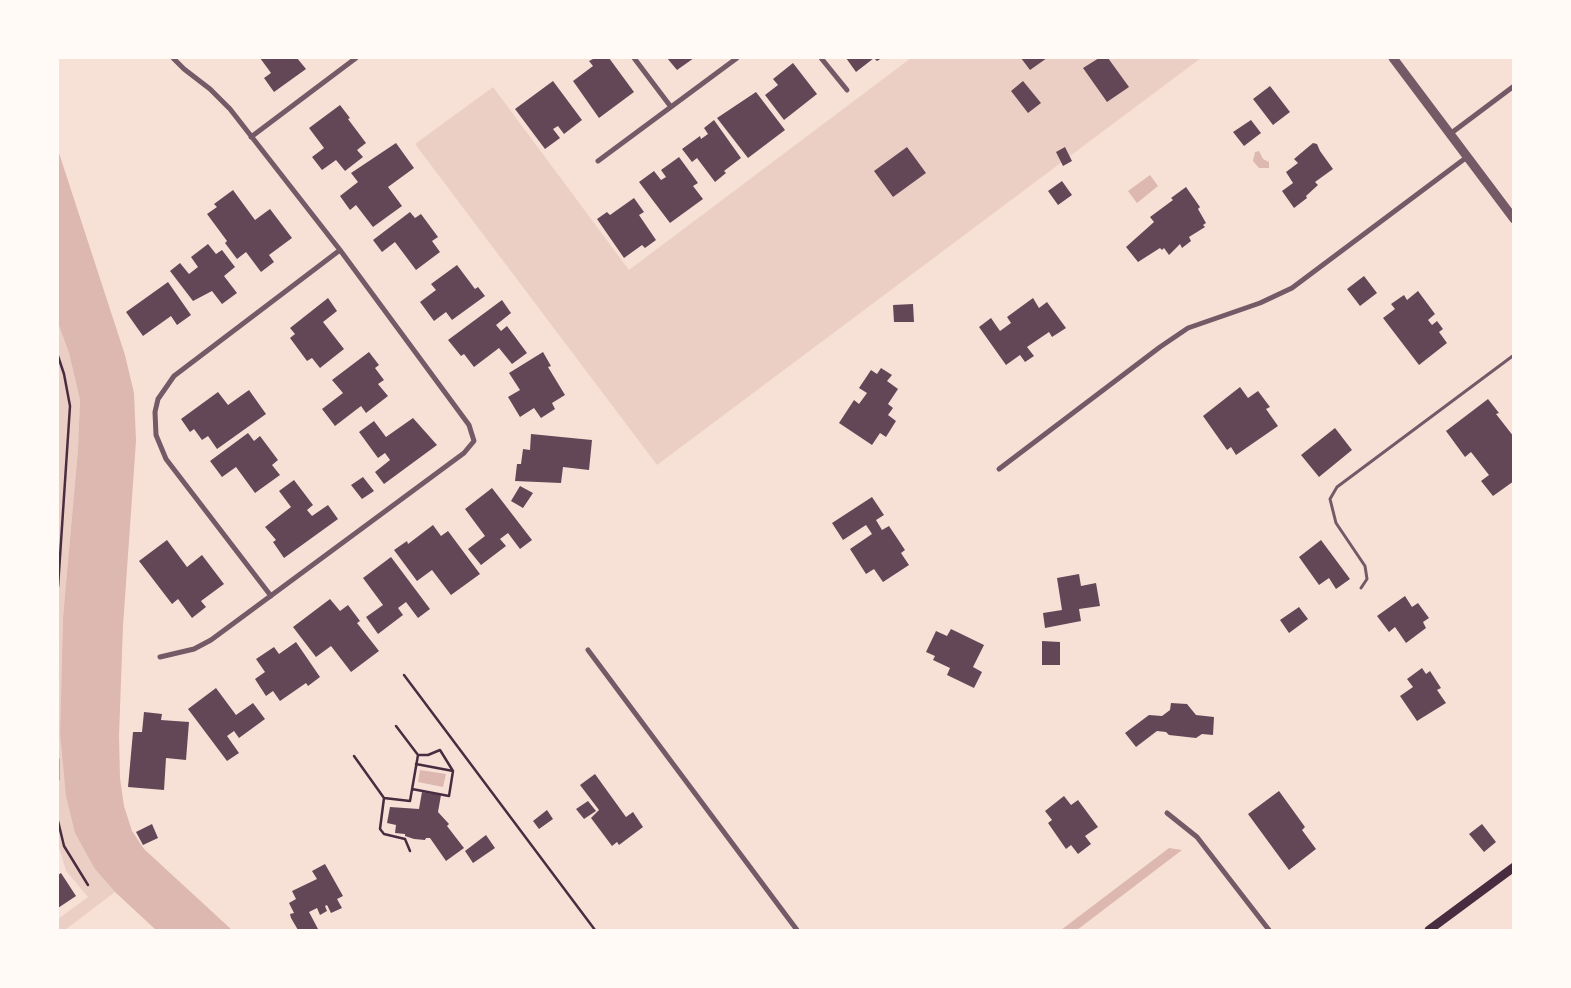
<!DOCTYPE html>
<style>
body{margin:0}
#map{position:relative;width:1571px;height:988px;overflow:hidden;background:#f7e1d7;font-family:"IBM Plex Sans",sans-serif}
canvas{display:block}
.frame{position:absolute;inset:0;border:59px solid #fffaf5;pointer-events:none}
</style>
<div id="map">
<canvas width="1571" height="988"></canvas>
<div class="frame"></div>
</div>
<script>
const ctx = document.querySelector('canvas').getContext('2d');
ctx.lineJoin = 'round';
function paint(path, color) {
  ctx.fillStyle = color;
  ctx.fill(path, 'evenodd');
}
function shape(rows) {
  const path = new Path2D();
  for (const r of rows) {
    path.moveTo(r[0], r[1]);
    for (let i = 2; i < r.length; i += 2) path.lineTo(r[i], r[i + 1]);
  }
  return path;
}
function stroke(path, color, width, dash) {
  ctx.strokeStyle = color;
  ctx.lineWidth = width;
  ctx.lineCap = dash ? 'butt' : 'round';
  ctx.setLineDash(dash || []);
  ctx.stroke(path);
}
paint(shape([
 [911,58,1201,58,657,465,415,144,493,87,629,270],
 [58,323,69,353,80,400,78,449,63,617,60,733,95,869,115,892,65,930,58,930,58,919,88,897,66,871,58,844]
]), '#ebcfc5');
paint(shape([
 [58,150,125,355,134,393,136,441,123,626,119,736,120,778,124,806,132,831,144,849,232,930,156,930,115,892,95,869,75,833,66,796,60,733,63,617,78,449,80,400,69,353,58,323],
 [1259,151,1263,159,1269,162,1269,168,1259,168,1253,161,1255,152],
 [1150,175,1158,186,1137,203,1128,191],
 [420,770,446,774,443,787,418,782],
 [1169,848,1182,850,1077,930,1061,930]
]), '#dcb8b0');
paint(shape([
 [260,58,297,58,306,69,274,92,264,78,271,73],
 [595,58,609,58,634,92,599,118,573,81,593,66,589,61],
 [667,58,694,58,677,70],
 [846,58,882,58,877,61,874,58,856,72],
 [1021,58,1047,58,1030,70],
 [1099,58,1108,58,1129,87,1107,102,1083,68],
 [793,63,817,94,784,120,765,95,778,85,773,79],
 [553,81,582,120,564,134,558,126,553,129,560,138,545,149,515,109],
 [1023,81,1041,103,1028,113,1011,91],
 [1270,86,1290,112,1273,125,1253,99],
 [756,92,785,130,748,158,717,118],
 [340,105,350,118,348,119,366,143,357,150,363,157,345,171,336,160,322,170,312,157,324,148,309,128],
 [714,120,741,158,724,171,726,173,715,182,697,158,692,162,682,149,700,136,701,139,708,134,704,128],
 [1251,120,1261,133,1244,146,1233,132],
 [396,143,414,168,388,187,402,206,373,227,356,205,350,210,340,196,358,182,351,173],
 [1313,143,1317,144,1320,151,1333,169,1315,182,1318,185,1306,196,1307,198,1294,208,1282,191,1293,183,1286,172,1298,163,1294,159],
 [907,147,926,173,893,197,874,171],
 [1065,147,1072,161,1063,166,1056,152],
 [679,157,698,183,693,186,703,199,670,223,639,182,654,171,661,180,666,177,661,170],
 [1062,181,1072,195,1058,205,1048,191],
 [1186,187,1200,207,1198,209,1206,223,1203,225,1205,227,1189,237,1191,241,1182,248,1180,244,1169,255,1164,248,1162,250,1160,248,1138,262,1126,247,1154,222,1150,217,1173,200,1171,198],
 [233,190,255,220,270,209,292,238,269,255,274,262,261,272,246,252,237,259,225,243,227,241,207,214,217,207,214,204],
 [634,198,644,212,639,215,656,240,645,248,642,245,624,258,597,219,607,212,610,215],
 [410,212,415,218,421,214,438,237,432,241,440,252,416,270,395,242,382,252,373,240],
 [208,244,216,254,222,250,235,267,224,276,237,293,222,304,212,291,193,301,170,271,180,263,189,274,198,267,191,257],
 [457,265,475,289,478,287,485,296,452,320,446,312,434,321,420,302,436,290,431,284],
 [1364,276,1377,293,1360,306,1347,289],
 [168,282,191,315,177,325,171,316,143,336,126,312],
 [1418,291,1435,314,1428,320,1432,325,1437,321,1443,329,1439,332,1447,343,1419,365,1383,318,1395,309,1391,304,1404,295,1407,300],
 [328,298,337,311,323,322,344,349,320,368,312,358,307,361,290,338,295,334,290,328],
 [1033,298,1039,308,1047,302,1066,328,1052,337,1049,332,1027,347,1034,356,1025,362,1020,355,1006,365,979,327,991,318,1000,331,1011,323,1007,317],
 [502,300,511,313,496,325,501,331,507,326,527,353,512,364,499,348,474,367,464,354,461,356,448,340],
 [913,304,914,322,894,322,893,305],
 [369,352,379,365,375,368,384,380,378,384,388,396,366,413,361,406,335,426,322,409,343,393,332,380],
 [543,352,551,366,548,367,565,395,552,403,555,409,541,418,534,408,520,417,508,397,520,390,509,373],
 [881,368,892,375,887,381,898,389,888,404,893,408,888,415,896,421,886,437,880,433,872,445,839,423,854,400,859,404,867,393,859,388,871,370,877,374],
 [1240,387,1248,398,1258,391,1270,407,1266,409,1278,426,1236,455,1231,447,1227,450,1203,416],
 [249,390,266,414,217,449,208,436,202,440,194,429,190,432,181,419,218,392,228,405],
 [1488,399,1499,413,1496,414,1514,437,1514,481,1493,496,1481,481,1489,475,1471,452,1465,457,1446,431],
 [413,418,437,445,384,484,375,472,390,460,385,453,378,458,359,432,374,421,386,437],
 [1335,428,1352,450,1319,477,1301,455],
 [248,433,254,441,260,436,278,460,272,465,280,475,255,493,236,467,222,477,210,461],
 [531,434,592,440,589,470,563,467,561,483,515,481,517,464,521,464,523,449,530,450],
 [363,477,374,491,362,499,351,485],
 [294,480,313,505,307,510,312,516,328,505,338,519,284,558,273,542,276,540,265,527,291,507,279,491],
 [520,486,533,493,523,508,511,501],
 [492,488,532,540,520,549,508,533,500,539,506,546,481,565,468,549,485,536,465,509],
 [872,497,884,515,876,520,882,530,889,526,905,550,901,553,909,565,883,582,874,569,866,574,850,549,872,534,866,525,843,540,832,523],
 [433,525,441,536,448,531,480,574,451,595,432,570,417,581,394,550,407,541,408,544],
 [167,540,187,567,202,555,224,584,201,601,206,607,192,618,178,599,172,604,139,561],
 [1321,540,1350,579,1336,589,1329,578,1319,585,1299,557],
 [391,557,430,609,418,618,406,602,398,608,403,615,378,634,366,617,383,605,363,578],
 [1079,574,1081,586,1096,583,1100,606,1079,609,1081,621,1045,628,1043,613,1062,610,1057,578],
 [1405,596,1412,607,1418,603,1429,618,1423,622,1426,628,1406,643,1395,627,1389,632,1377,616],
 [330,599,340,611,348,605,360,621,357,623,379,651,351,672,331,646,316,657,293,627],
 [1299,607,1308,619,1289,633,1280,620],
 [951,629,984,645,973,667,982,672,974,688,947,675,950,668,933,660,935,656,926,652,936,631,947,636],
 [1042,641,1060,642,1060,665,1042,665],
 [296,642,320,677,308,686,306,683,280,701,273,691,266,696,255,679,265,672,256,659,274,647,279,654],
 [1422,668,1426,674,1430,671,1441,688,1437,690,1446,703,1417,721,1400,696,1413,687,1407,679],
 [216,688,236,715,253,703,265,719,239,738,234,731,227,736,239,753,227,761,188,709],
 [1171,703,1187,704,1196,715,1214,717,1213,735,1202,734,1196,738,1169,735,1166,732,1157,731,1136,747,1125,733,1149,715,1162,716,1170,710],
 [144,712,162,714,161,720,189,722,186,760,166,758,164,790,128,787,133,732,142,732],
 [595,774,626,817,633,812,643,827,619,845,617,842,612,846,591,818,599,810,580,785],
 [1279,791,1305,827,1302,830,1316,849,1289,870,1248,814],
 [422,792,441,795,438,812,449,824,447,826,464,848,446,861,430,838,426,838,425,840,414,839,405,836,405,834,395,833,396,825,387,823,390,807,419,809],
 [1064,796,1071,805,1078,800,1098,827,1085,836,1091,844,1078,854,1071,845,1066,849,1048,823,1052,820,1045,811],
 [588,801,596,811,584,819,576,809],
 [547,810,553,819,539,829,533,821],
 [152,824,158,838,143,845,136,832],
 [1482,824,1496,842,1484,852,1469,834],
 [486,835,495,848,473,863,465,851],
 [325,864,343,896,337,899,342,908,331,913,327,905,325,906,327,911,320,915,317,908,309,912,318,929,298,930,291,918,290,914,294,913,289,903,296,899,292,891,317,879,312,871],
 [61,873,76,896,58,908,58,875]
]), '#644757');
stroke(shape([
 [58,356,64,374,70,406,58,587],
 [404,675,595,930],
 [396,726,418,755,410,801,384,798,380,829,384,834,405,839,410,851],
 [418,755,428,755,440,750,453,771],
 [354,756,384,798],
 [58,759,58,780],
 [412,789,449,796,453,771,416,764],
 [58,821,64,846,88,885]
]), '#4a2c40', 2.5);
stroke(shape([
 [1361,588,1367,579,1365,566,1336,523,1330,499,1337,487,1514,355]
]), '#755966', 3);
stroke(shape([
 [634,58,671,107],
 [821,58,847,90],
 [1450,134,1514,86],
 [251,137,356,58],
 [598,161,737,58],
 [999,469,1160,347,1188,328,1260,303,1292,288,1467,157],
 [271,596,166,459,156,435,155,412,158,399,174,376,340,250],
 [588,650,797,930],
 [160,657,194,649,211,640,464,453,474,441,469,425,340,250,230,109,210,89,184,69,173,58],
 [1167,813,1197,837,1269,930]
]), '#755966', 5);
stroke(shape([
 [1393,58,1514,219]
]), '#755966', 9);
stroke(shape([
 [1429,930,1514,867]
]), '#4a2c40', 9);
</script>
